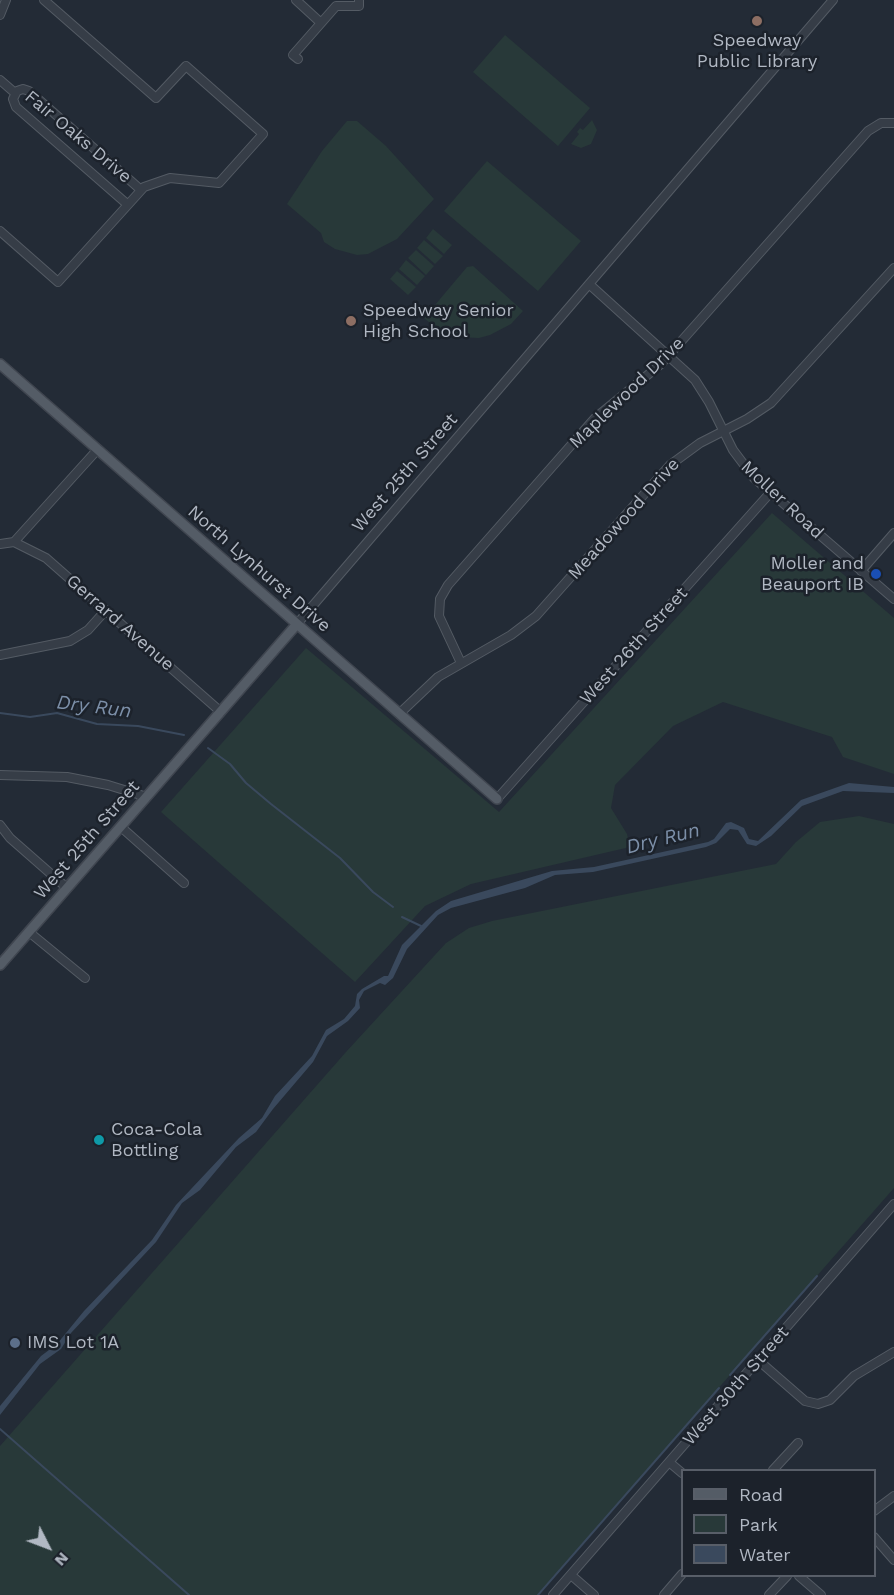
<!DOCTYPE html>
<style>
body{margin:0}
#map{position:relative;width:894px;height:1595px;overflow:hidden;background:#232b36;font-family:"Work Sans",sans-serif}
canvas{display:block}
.legend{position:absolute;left:681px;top:1469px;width:195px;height:108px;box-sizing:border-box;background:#1c222b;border:2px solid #585e68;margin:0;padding:8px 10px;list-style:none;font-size:18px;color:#b1b8c3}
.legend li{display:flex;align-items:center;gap:12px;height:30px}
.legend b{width:30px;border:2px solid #585e68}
.north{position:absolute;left:18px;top:1517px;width:60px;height:60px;-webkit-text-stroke:4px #1c222b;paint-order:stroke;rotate:132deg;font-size:16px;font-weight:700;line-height:24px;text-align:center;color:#b1b8c3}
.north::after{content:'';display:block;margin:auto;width:21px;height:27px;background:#b1b8c3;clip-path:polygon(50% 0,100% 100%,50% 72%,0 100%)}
</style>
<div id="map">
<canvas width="894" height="1595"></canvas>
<ul class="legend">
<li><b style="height:8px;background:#545c66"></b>Road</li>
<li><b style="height:16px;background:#283939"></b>Park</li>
<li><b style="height:16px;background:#3a495d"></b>Water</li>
</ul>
<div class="north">N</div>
</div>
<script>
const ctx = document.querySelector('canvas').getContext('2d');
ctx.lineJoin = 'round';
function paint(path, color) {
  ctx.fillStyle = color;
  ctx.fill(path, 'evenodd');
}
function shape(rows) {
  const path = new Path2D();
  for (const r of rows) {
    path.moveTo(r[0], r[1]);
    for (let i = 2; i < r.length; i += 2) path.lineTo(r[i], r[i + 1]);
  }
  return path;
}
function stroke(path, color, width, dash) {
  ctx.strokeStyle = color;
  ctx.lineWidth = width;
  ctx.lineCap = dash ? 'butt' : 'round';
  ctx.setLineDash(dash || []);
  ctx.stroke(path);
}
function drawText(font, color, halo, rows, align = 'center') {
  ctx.font = font + ' "Work Sans",sans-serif';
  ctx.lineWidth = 5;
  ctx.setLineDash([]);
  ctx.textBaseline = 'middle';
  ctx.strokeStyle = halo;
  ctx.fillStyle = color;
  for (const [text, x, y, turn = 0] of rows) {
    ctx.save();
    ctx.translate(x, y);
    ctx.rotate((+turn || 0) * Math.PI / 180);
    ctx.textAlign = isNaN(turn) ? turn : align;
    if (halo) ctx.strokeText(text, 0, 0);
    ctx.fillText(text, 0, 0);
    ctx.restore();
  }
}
paint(shape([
 [505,35,590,108,558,146,473,72],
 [592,120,597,130,591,144,581,148,571,144,579,134,577,132,580,128,583,130],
 [347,121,357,121,386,146,434,199,397,239,368,254,357,255,335,249,324,242,321,233,287,204,322,151],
 [487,161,581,241,538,291,444,211],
 [433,229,452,245,444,254,426,238],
 [424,240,443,256,435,264,417,248],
 [416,250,434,266,426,275,408,258],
 [406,260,425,276,417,285,399,269],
 [473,266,523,311,511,324,490,335,479,338,457,337,436,328,424,318,467,267],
 [397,271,416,287,408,295,390,279],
 [772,513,894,618,894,774,843,757,832,737,723,702,673,726,615,785,611,808,627,834,630,847,471,884,425,906,355,982,161,812,306,648,499,812],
 [859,816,894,824,894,1188,537,1595,0,1595,0,1446,346,1052,446,943,469,928,492,921,776,864,796,842,820,822]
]), '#283939');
paint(shape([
 [849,783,894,787,894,793,843,791,802,806,771,836,756,846,747,844,738,830,730,829,716,843,706,847,593,872,555,875,525,888,451,908,438,915,407,949,393,978,385,985,380,983,364,991,359,1000,360,1008,348,1021,327,1036,313,1062,273,1109,256,1132,236,1147,200,1190,182,1203,156,1242,71,1333,61,1349,40,1364,0,1415,0,1406,41,1356,57,1344,84,1311,152,1240,176,1205,239,1138,262,1118,275,1096,312,1056,326,1030,344,1019,355,1006,357,994,362,989,384,976,388,976,402,945,436,911,451,901,552,871,594,867,708,842,714,839,726,823,731,822,744,828,749,839,758,841,801,800]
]), '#3a495d');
stroke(shape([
 [0,713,30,717,57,713,97,724,138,726,184,735],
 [208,748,230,764,246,783,271,804,340,858,373,892,393,907],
 [402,917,421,926],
 [730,1375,817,1276],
 [0,1429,189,1595],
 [538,1595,719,1388]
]), '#3a495d', 2);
const minor = shape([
 [296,0,321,23],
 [0,15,6,0],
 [298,59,293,55,336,6,359,6,359,0],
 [0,80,15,93],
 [127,204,16,107,13,99,17,91,23,89,29,91,141,190],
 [0,231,58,282,144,187,170,178,219,183,263,134,186,66,156,98,44,0],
 [589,284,695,380,709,402,733,450,754,478,894,599],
 [14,542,46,558,221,712],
 [0,544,14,542,98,449],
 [861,571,894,533],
 [297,624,833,0],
 [0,655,70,641,88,630,106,610],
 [461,663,439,616,440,599,448,585,595,418,661,364,868,131,881,123,894,123],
 [399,714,438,677,511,635,536,616,670,465,700,443,747,419,771,403,894,268],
 [0,775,67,777,108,785,147,797],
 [497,799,770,493],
 [0,825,10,838,67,888],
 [121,827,184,883],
 [29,932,85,978],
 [758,1360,805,1401,818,1404,830,1400,854,1376,894,1352],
 [669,1462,682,1473],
 [773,1470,798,1443],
 [874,1511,894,1496],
 [874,1537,894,1560],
 [571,1575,594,1595],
 [799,1576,821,1595],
 [553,1595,894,1204],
 [664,1595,682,1574],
 [769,1595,787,1576]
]);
const major = shape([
 [0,364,497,799],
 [0,965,297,624]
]);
stroke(minor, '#545b64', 10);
stroke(major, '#404650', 12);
stroke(minor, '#363d47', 8);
stroke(major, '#545c66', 9);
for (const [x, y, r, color] of [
 [757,21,6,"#8d6e63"],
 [351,321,6,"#8d6e63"],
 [876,574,6,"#1a4fb4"],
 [99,1140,6,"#0f9aa8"],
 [15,1343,6,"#5c6f8a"]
]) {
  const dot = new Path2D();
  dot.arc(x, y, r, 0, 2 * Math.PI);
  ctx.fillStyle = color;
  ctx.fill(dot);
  stroke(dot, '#1c222b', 2);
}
drawText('18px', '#b1b8c3', '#1c222b', [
 ["Speedway",757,41,"center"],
 ["Public Library",757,62,"center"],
 ["Speedway Senior",363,311],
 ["High School",363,332],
 ["Moller and",864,564,"right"],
 ["Beauport IB",864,585,"right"],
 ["Coca-Cola",111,1130],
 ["Bottling",111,1151],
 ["IMS Lot 1A",27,1343]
], 'left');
drawText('18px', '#b1b8c3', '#1c222b', [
 ["Fair Oaks Drive",78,137,40],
 ["Maplewood Drive",627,393,-44],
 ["West 25th Street",405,473,-49],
 ["Moller Road",782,500,43],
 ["Meadowood Drive",624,519,-48],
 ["North Lynhurst Drive",259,569,41],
 ["Gerrard Avenue",120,623,41],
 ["West 26th Street",634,646,-48],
 ["West 25th Street",87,840,-49],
 ["West 30th Street",736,1386,-49]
]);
drawText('italic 20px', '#7c8fa8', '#1c222b', [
 ["Dry Run",94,707,7],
 ["Dry Run",663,839,-14]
]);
</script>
